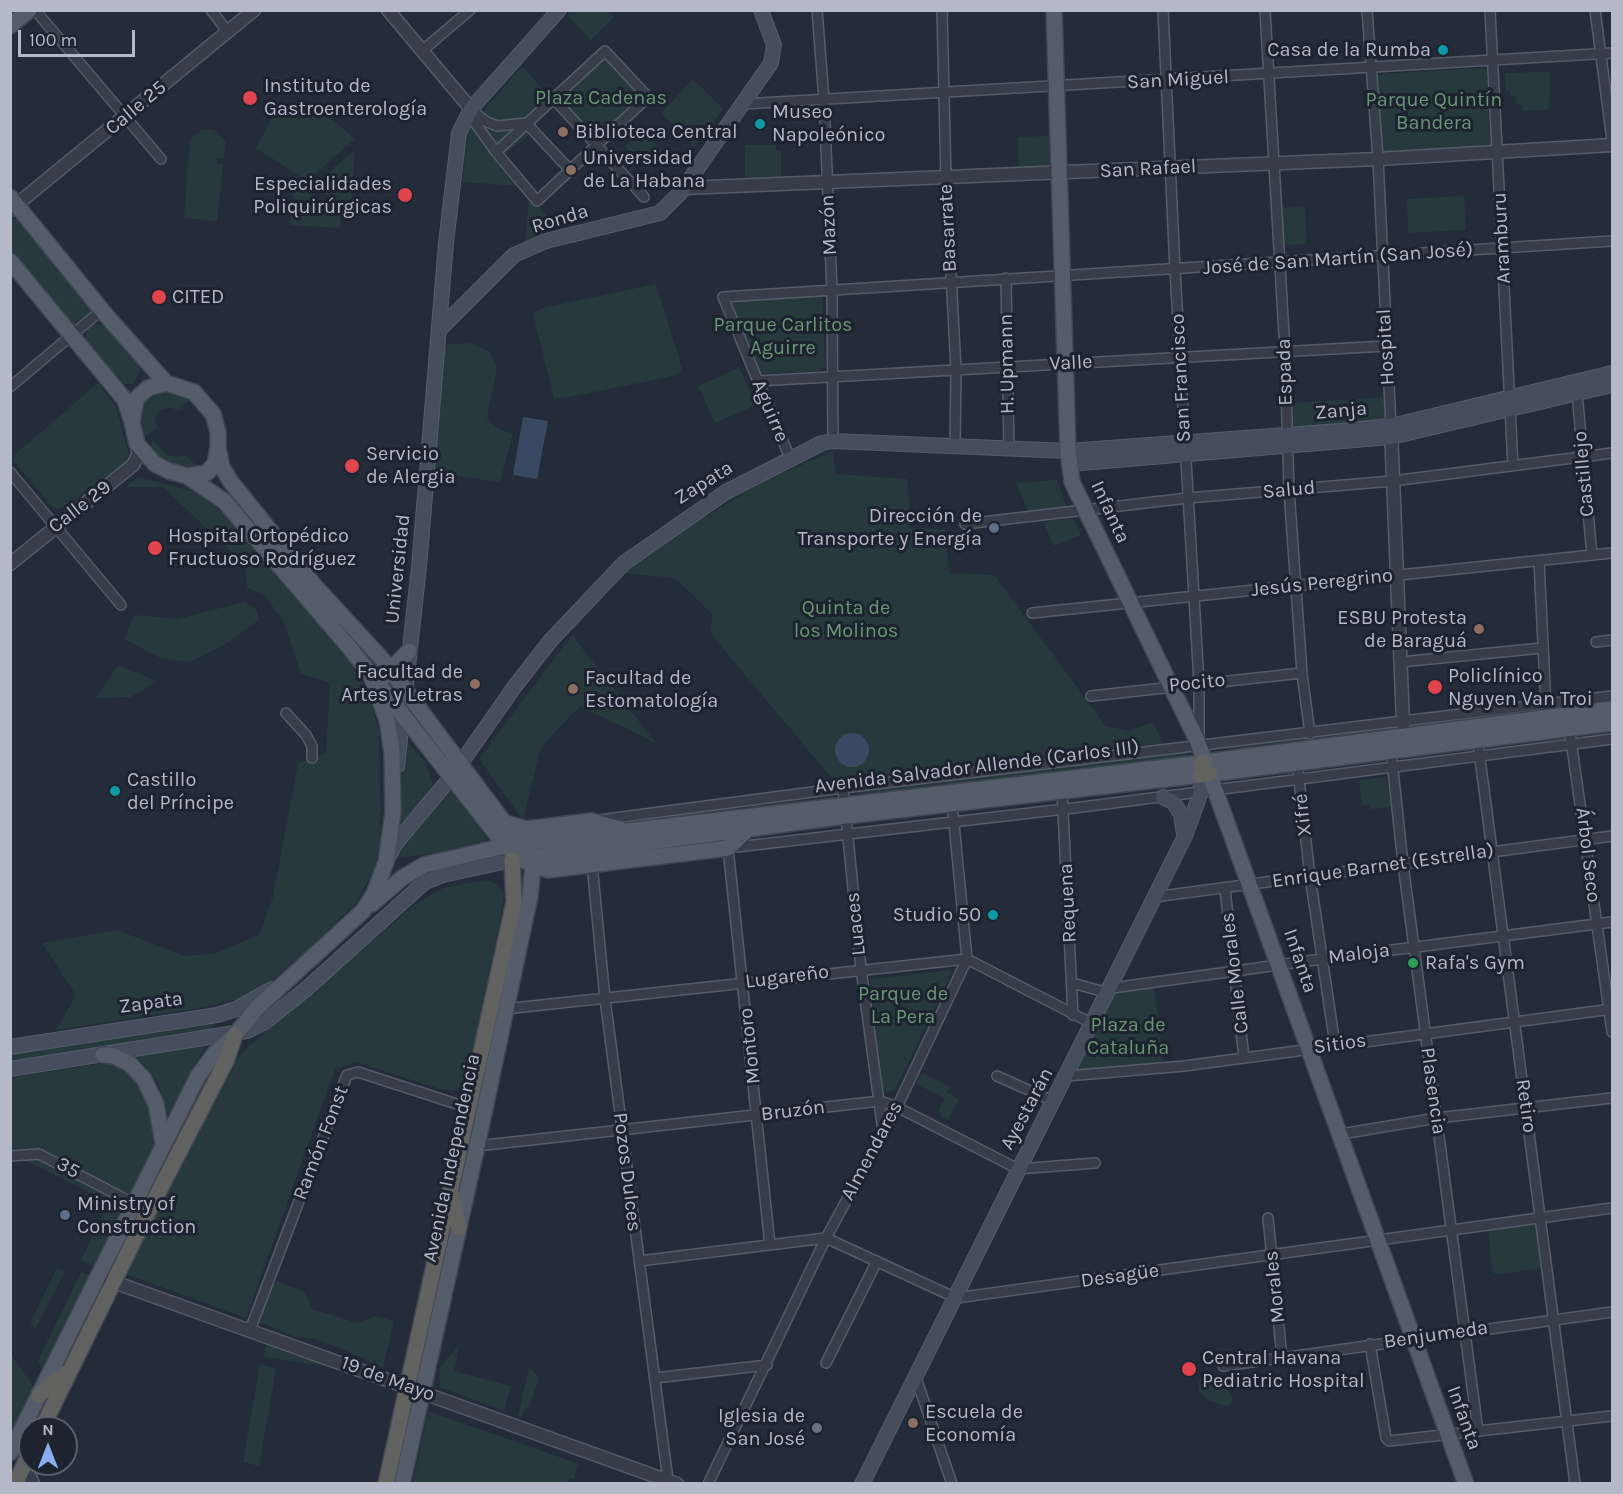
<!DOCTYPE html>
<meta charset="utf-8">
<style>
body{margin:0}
#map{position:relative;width:1623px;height:1494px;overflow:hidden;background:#242c3a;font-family:Karla,sans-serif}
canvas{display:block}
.frame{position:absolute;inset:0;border:12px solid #b3b9c6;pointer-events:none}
.north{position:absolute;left:18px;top:1416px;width:60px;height:60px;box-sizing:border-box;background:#1d232f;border:2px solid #595f6b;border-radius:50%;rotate:0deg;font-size:16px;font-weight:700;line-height:24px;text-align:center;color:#b3b9c6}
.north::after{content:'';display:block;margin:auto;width:21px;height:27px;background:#8caef1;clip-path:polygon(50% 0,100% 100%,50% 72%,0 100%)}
.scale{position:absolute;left:18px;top:30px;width:117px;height:27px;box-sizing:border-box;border:3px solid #b3b9c6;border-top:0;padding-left:8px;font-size:18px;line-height:21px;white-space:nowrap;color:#b3b9c6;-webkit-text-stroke:4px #1d232f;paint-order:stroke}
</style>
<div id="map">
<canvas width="1623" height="1494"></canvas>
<div class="frame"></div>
<div class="north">N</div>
<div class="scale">100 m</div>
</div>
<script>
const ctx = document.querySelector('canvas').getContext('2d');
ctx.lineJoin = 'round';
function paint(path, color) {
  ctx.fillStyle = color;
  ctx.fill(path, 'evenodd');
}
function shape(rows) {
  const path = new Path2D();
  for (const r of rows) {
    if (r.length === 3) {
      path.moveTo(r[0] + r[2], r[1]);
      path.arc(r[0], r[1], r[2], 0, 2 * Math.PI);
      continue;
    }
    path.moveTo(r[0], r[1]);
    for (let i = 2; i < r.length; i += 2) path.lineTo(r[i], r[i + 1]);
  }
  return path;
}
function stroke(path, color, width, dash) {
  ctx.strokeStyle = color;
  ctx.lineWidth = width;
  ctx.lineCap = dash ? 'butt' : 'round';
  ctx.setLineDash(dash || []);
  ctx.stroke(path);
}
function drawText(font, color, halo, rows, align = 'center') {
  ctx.font = font + ' Karla,sans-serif';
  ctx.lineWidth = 6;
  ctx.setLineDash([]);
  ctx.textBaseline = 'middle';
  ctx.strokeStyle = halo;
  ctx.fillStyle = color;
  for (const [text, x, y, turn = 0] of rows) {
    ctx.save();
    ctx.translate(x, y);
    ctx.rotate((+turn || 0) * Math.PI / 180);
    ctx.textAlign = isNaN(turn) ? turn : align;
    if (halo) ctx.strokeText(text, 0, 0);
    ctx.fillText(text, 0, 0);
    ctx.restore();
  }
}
paint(shape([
 [608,10,614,17,591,40,567,15,571,11],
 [605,51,648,97,597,145,553,98],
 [522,66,548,95,520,121,530,134,505,154,489,135,490,122,483,111],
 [1484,68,1487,71,1491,145,1489,149,1384,154,1381,151,1377,77,1380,74],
 [1550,72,1549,110,1523,111,1522,104,1516,104,1516,96,1510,95,1510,91,1506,91,1505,73],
 [693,79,723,109,694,147,661,113],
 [280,102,290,116,312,102,355,139,307,181,256,148],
 [472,128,514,182,518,186,462,182,468,135],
 [203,129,214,130,226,141,224,158,217,158,217,164,223,164,217,221,184,218,190,139],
 [643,130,662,152,644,168,625,146],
 [1049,136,1050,169,1019,170,1018,137],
 [745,145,776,145,776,151,781,151,781,178,745,179],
 [355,150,352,196,350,211,313,186],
 [294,184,340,215,340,228,290,225],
 [529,196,556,227,525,244],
 [1464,196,1466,230,1408,233,1407,199],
 [1305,206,1307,244,1283,245,1281,208],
 [19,218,91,305,90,315,83,322,73,324,64,319,11,252,10,219],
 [656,284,683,371,669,377,569,397,554,398,533,314,542,308],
 [822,296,825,366,819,371,757,374,728,300],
 [94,324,109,326,138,362,141,371,133,384,118,384,84,340,87,331],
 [469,343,489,351,497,367,487,418,495,427,513,434,500,482,427,472,438,345],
 [739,368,756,405,715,423,698,386],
 [98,383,116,407,129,455,123,464,63,508,54,509,11,458],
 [164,392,183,395,190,400,177,412,173,407,160,410,154,421,158,427,142,440,138,418,141,408,147,400],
 [1389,397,1391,426,1297,428,1292,422,1291,403],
 [152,439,167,455,178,457,185,455,199,468,186,471,158,459,148,448,152,445],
 [833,451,836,474,907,479,911,528,945,529,949,573,994,575,1106,726,1129,731,1153,722,1163,743,834,781,711,634,712,614,675,578,623,573,647,552,763,482],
 [138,477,198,493,228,517,324,629,354,668,370,697,379,733,381,842,373,873,357,901,315,943,271,981,240,998,207,1007,56,1030,76,995,42,943,117,930,184,956,213,954,259,935,273,897,298,763,326,753,330,683,301,674,284,622,265,596,247,587,245,565,163,487,125,487],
 [1057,480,1068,511,1030,515,1016,483],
 [1073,518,1081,535,1054,546,1043,522],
 [244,602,256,609,259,620,226,644,190,662,160,658,124,639,134,615,178,619],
 [572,635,656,743,580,706,541,747,523,820,479,759],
 [118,665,157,681,131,697,96,698],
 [1393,727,1393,733,1229,754,1228,747],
 [406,740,426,763,434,788,397,832],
 [1186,752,1187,759,858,800,857,793],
 [1387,777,1391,807,1370,809,1370,805,1362,805,1359,780],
 [449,789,482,825,486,835,482,846,478,849,393,858],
 [834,796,834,803,637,827,628,821],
 [486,880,498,885,504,895,503,905,467,1077,458,1090,443,1090,356,1062,335,1069,246,1318,126,1274,227,1070,249,1046,414,905,443,888],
 [953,970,895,1090,886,1092,882,1087,870,979],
 [1154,986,1163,1064,1081,1072,1078,1069,1116,990],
 [199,1021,214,1023,214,1028,11,1061,11,1051],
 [207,1043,168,1115,159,1084,137,1056],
 [109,1062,120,1066,135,1078,148,1102,156,1142,94,1267,81,1260,109,1202,11,1153,10,1078],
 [922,1073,950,1087,947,1093,959,1099,948,1120,941,1117,939,1109,944,1098,916,1084],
 [1539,1224,1544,1268,1493,1275,1488,1229],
 [57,1268,65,1271,35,1330,30,1323],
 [81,1272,90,1275,43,1372,38,1361],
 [277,1281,305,1292,312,1309,357,1323,375,1316,394,1321,383,1368,339,1347,312,1338,296,1337,260,1322,271,1287],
 [272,1341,326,1360,324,1366,264,1357,266,1344],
 [460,1343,454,1371,511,1386,504,1411,440,1387,439,1369],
 [10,1353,34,1387,14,1433,11,1434],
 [260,1364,276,1369,259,1466,243,1462],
 [529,1367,539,1378,529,1408,524,1409,522,1417,518,1416],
 [1216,1373,1225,1381,1233,1401,1227,1407,1208,1400,1198,1390,1200,1377],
 [428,1411,579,1464,574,1478,569,1479,568,1484,413,1483]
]), '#27393c');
paint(shape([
 [523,417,548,421,537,479,513,475],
 [852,750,17]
]), '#3a4962');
const minor = shape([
 [35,10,161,159],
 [211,10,228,32],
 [817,10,824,99,832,291,833,441],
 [942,10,946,179,956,370,955,446],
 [1163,10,1175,270,1199,683,1199,738],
 [1265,10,1285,352,1289,490,1302,673,1310,734],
 [1367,10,1378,159,1391,426],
 [1490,10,1513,466],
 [1595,10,1612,140],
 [423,50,470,10],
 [553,98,644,197],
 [743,104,1612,53],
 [471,109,485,121,497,126,526,123,570,170],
 [468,113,496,152,537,201,648,97,605,51,496,152],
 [1006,278,1009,450],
 [757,381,1386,346],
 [10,387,97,314,105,314],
 [1577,393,1592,555],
 [790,458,723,297,1612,241],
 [10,472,121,605],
 [965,524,1188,498,1393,481,1612,453],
 [1539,561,1546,708],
 [1032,613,1612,553],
 [1596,642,1612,640],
 [1401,662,1542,648],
 [1091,696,1302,673],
 [286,713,306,735,312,746,312,758],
 [1569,726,1612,1032],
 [1477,736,1575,1484],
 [1391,751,1403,864,1478,1431],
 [1297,763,1310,876,1335,1045],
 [843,788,861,969,883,1131],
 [1062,791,1073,1015],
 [599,820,843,788,1612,696],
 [592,864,605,999,668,1480],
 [1225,889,1244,1058],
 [1154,897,1612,836],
 [1072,983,1105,992,1112,988,1322,959,1612,922],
 [505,1009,967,959,1091,1023],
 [997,1076,1053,1101],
 [1067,1076,1184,1066,1612,1009],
 [1341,1134,1437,1118,1612,1098],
 [477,1146,880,1101,897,1107,1018,1169,1095,1163],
 [10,1156,39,1154,133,1203,135,1206],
 [1268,1218,1282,1357],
 [770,1245,728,848,1082,807,1612,739],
 [639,1261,826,1238,956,1298,1612,1208],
 [250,1330,347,1075,358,1072,469,1108],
 [1370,1344,1386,1438,1389,1441,1612,1416],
 [826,1363,877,1261],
 [1223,1366,1612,1312],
 [655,1378,767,1365],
 [916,1378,952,1484],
 [708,1484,826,1238,897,1107,967,959,952,803]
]);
const tertiary = shape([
 [388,10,471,109],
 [684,188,1378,159,1612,145],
 [10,210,254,10],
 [1391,429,1403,723,1402,737,1398,743],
 [10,564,133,465,138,455,138,444],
 [97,1276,677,1484],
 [25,1464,33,1484]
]);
const secondary = shape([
 [440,329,514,255,546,241,660,213,681,192,771,63,774,45,761,10],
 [1069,464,1391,437,1612,385],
 [397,766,419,567,446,243,459,133,471,109,559,10],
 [1163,797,1173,802,1181,814,1184,834],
 [387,860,395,844,452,776,515,686,551,640,624,563,726,492,822,443,833,441,1068,451,1340,431,1391,426,1612,373],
 [10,1047,217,1015,236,1009,272,989],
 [10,1069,247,1031,265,1022,305,990,425,882,443,875,512,860],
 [862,1484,1185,836,1201,792,1201,764]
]);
const primary = shape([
 [1054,10,1068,451,1072,482,1197,740,1466,1484],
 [10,26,29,10],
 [10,197,105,314,166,383],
 [10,261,125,400,131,419],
 [166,383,194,392,213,414,218,432,218,448,215,463,207,473,187,476,169,471,155,464,137,444,132,422,136,399,148,388,166,383],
 [218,448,222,467,231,482,314,585,382,659,503,821,523,843,533,865,530,896,477,1146,402,1484],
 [187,476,224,501,349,647,505,845,520,859,548,870,728,848,748,829],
 [383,677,409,651],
 [1205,762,1612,709],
 [1210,774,1612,723],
 [506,823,526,829,591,821,620,829],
 [523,859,846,816,1201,775],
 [372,904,402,878,424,865,509,845,1201,763],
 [103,1055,114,1056,130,1064,144,1079,156,1104,163,1143],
 [10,1453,198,1076,215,1053,235,1035,258,1007,363,911,374,894,386,862,393,812,392,752,387,720,370,673]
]);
const trunk = shape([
 [1201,763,1205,762],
 [1201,775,1210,774],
 [452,1196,459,1228],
 [39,1395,66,1373],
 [42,1428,142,1224,226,1061,235,1035],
 [15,1484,30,1453],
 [386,1484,514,902,512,860]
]);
stroke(minor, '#555c68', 12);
stroke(tertiary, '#555c68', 15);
stroke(secondary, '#555c68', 16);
stroke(primary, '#404753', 18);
stroke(trunk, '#424955', 18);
stroke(minor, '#373e4a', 9);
stroke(tertiary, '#373e4a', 12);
stroke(secondary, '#464d5d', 14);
stroke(primary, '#555d6a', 15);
stroke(trunk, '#626260', 15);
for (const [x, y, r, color] of [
 [1443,50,6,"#0f9aa8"],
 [250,98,8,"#e0444e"],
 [760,124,6,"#0f9aa8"],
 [563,132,6,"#8d6e63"],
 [571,170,6,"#8d6e63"],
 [405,195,8,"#e0444e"],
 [159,297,8,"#e0444e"],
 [352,466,8,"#e0444e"],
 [994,528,6,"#5c6f8a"],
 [155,548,8,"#e0444e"],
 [1479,629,6,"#8d6e63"],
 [475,684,6,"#8d6e63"],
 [1435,687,8,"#e0444e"],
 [573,689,6,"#8d6e63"],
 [115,791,6,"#0f9aa8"],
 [993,915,6,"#0f9aa8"],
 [1413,963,6,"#2e9e5b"],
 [65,1215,6,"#5c6f8a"],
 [1189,1369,8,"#e0444e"],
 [913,1423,6,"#8d6e63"],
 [817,1428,6,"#6b7280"]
]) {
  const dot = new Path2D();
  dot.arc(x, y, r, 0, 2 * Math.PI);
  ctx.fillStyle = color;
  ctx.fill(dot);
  stroke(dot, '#1d232f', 2);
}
drawText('20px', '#b3b9c6', '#1d232f', [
 ["Casa de la Rumba",1431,50,"right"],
 ["Instituto de",264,86],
 ["Gastroenterología",264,109],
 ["Museo",772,112],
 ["Napoleónico",772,135],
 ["Biblioteca Central",575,132],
 ["Universidad",583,158],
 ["de La Habana",583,181],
 ["Especialidades",392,184,"right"],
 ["Poliquirúrgicas",392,207,"right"],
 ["CITED",172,297],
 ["Servicio",366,454],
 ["de Alergia",366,477],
 ["Dirección de",982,516,"right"],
 ["Transporte y Energía",982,539,"right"],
 ["Hospital Ortopédico",168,536],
 ["Fructuoso Rodríguez",168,559],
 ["ESBU Protesta",1467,618,"right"],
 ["de Baraguá",1467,641,"right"],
 ["Facultad de",463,672,"right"],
 ["Artes y Letras",463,695,"right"],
 ["Policlínico",1448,676],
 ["Nguyen Van Troi",1448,699],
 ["Facultad de",585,678],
 ["Estomatología",585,701],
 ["Castillo",127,780],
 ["del Príncipe",127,803],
 ["Studio 50",981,915,"right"],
 ["Rafa's Gym",1425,963],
 ["Ministry of",77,1204],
 ["Construction",77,1227],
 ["Central Havana",1202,1358],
 ["Pediatric Hospital",1202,1381],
 ["Escuela de",925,1412],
 ["Economía",925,1435],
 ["Iglesia de",805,1416,"right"],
 ["San José",805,1439,"right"]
], 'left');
drawText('20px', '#b3b9c6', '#1d232f', [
 ["San Miguel",1178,80,-3],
 ["Calle 25",136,108,-40],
 ["San Rafael",1148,169,-3],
 ["Ronda",560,219,-17],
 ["Mazón",829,225,-93],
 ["Basarrate",948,228,-93],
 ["Aramburu",1502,238,-93],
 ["José de San Martín (San José)",1338,259,-4],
 ["Hospital",1386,347,-93],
 ["Valle",1071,363,-3],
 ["H. Upmann",1007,364,-91],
 ["Espada",1285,372,-92],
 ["San Francisco",1181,378,-93],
 ["Aguirre",770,411,67],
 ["Zanja",1341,411,-5],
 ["Castillejo",1584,474,-95],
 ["Zapata",704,483,-32],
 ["Salud",1289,490,-5],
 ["Calle 29",80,507,-38],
 ["Infanta",1110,512,65],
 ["Universidad",398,569,-84],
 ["Jesús Peregrino",1322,583,-6],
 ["Pocito",1197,683,-6],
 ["Avenida Salvador Allende (Carlos III)",977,767,-7],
 ["Xifré",1303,815,-96],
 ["Árbol Seco",1588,855,83],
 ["Enrique Barnet (Estrella)",1383,866,-8],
 ["Requena",1068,903,-93],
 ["Luaces",856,924,-96],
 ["Maloja",1359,954,-7],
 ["Infanta",1300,961,71],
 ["Calle Morales",1235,973,-97],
 ["Lugareño",787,977,-7],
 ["Zapata",151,1003,-8],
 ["Sitios",1340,1044,-8],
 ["Montoro",750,1046,-96],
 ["Plasencia",1433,1091,82],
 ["Retiro",1526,1106,82],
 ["Ayestarán",1027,1109,-62],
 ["Bruzón",793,1111,-7],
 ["Ramón Fonst",321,1143,-69],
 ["Almendares",872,1151,-62],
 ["Avenida Independencia",452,1158,-78],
 ["35",68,1168,28],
 ["Pozos Dulces",627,1172,83],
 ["Desagüe",1120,1276,-8],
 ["Morales",1275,1287,-96],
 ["Benjumeda",1436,1335,-8],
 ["19 de Mayo",388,1379,20],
 ["Infanta",1464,1418,70]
]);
drawText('20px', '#6b9577', '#1d232f', [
 ["Plaza Cadenas",601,98],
 ["Parque Quintín",1434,100],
 ["Bandera",1434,123],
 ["Parque Carlitos",783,325],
 ["Aguirre",783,348],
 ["Quinta de",846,608],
 ["los Molinos",846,631],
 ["Parque de",903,994],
 ["La Pera",903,1017],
 ["Plaza de",1128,1025],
 ["Cataluña",1128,1048]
]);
</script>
